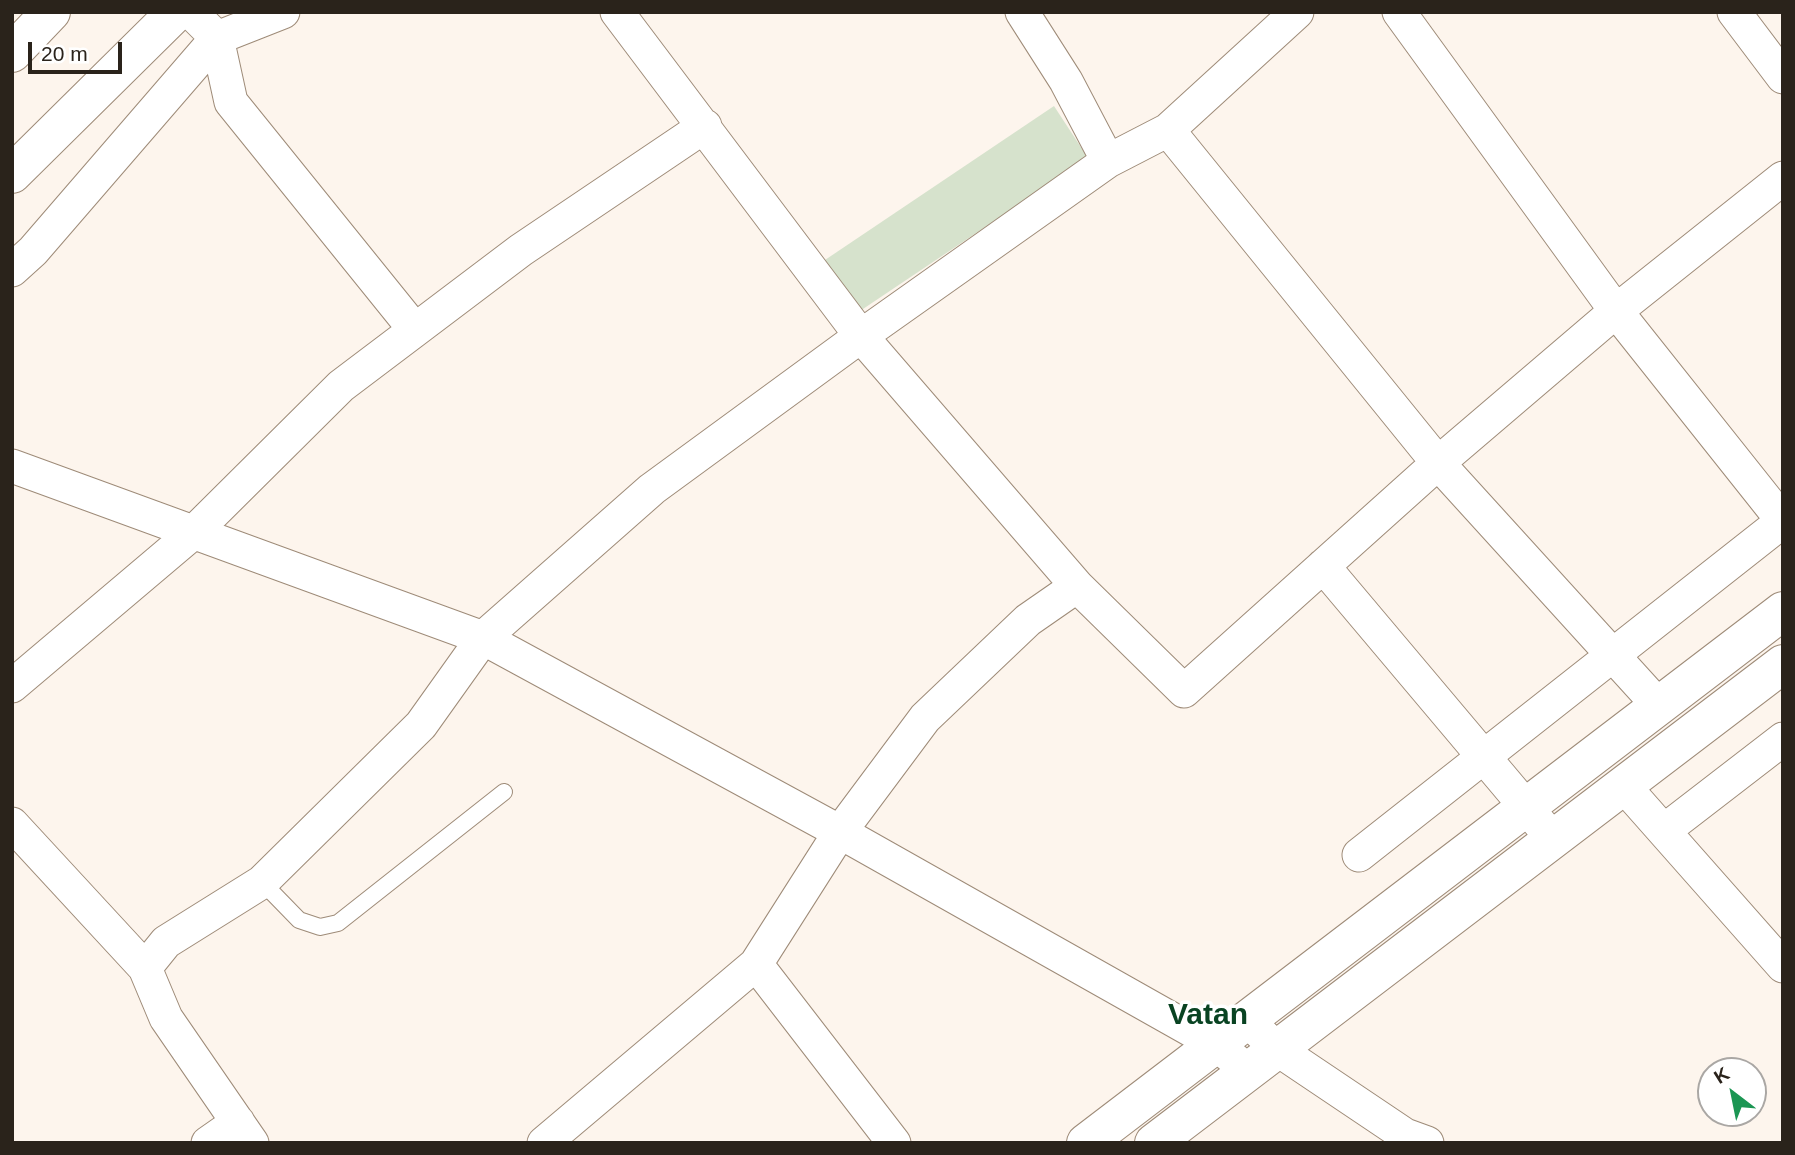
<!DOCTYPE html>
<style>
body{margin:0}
#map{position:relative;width:1795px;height:1155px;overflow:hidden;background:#fdf5ed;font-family:Arial,sans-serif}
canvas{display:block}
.frame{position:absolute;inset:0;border:14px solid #2a231b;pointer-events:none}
.north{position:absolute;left:1697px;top:1057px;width:70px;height:70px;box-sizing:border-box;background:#fff;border:2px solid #aaa7a4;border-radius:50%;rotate:328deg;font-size:19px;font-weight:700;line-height:28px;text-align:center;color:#2a231b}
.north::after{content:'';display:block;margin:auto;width:24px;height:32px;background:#1c9653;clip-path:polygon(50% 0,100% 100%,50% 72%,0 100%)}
.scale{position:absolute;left:28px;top:42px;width:94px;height:32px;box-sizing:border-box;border:4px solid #2a231b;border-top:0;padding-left:9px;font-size:21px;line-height:24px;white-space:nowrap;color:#2a231b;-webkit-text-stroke:5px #fff;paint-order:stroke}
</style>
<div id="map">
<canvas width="1795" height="1155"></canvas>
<div class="frame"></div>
<div class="north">K</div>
<div class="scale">20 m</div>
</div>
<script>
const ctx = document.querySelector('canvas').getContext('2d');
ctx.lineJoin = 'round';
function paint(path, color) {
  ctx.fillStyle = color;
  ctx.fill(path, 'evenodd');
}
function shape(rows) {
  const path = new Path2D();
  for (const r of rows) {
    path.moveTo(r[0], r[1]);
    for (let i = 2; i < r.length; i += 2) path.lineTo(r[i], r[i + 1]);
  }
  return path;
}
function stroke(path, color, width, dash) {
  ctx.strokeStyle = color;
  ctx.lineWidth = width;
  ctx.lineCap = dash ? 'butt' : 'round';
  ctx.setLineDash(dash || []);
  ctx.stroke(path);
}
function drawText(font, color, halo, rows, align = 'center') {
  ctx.font = font + ' Arial,sans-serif';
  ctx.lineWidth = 7;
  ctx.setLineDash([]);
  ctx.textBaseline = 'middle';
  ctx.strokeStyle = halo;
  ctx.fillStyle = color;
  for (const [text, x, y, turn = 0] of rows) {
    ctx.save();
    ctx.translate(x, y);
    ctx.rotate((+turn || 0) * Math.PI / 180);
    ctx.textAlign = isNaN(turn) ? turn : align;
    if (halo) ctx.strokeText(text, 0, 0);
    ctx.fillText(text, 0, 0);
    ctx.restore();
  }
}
paint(shape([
 [1054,106,1088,158,854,315,819,264]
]), '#d6e2cc');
const lane = shape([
 [262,882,299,920,320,927,338,923,504,792]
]);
const street = shape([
 [191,12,217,38,283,12],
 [617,12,861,336,1077,586,1184,691,1438,463,1616,311,1783,178],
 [1022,12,1066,81,1108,161],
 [1399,12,1616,311,1783,521],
 [1734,12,1783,77],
 [217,38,231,102,415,330],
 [1168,130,1438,463,1659,706],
 [12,270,33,251,217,38],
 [12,466,483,638,840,832,1216,1044,1248,1071],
 [1323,566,1553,839],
 [12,686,194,532,341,386,521,250,705,126],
 [1623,785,1783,966],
 [12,824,145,968,166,1018,252,1143],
 [1665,830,1783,739],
 [1359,855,1783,521],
 [756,964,894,1143],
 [145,968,166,942,262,882,421,725,483,638,652,489,861,336,1108,161,1168,130,1297,12],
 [1247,1020,1277,1049,1405,1135,1427,1143],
 [208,1143,238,1122],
 [544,1143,756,964,840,832,925,718,1028,620,1077,586]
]);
const secondary = shape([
 [1086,1143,1783,611],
 [1154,1143,1783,664]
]);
const primary = shape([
 [12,53,51,12],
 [12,174,176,12]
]);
stroke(lane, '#9e8b78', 18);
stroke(street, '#9e8b78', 35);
stroke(secondary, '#9e8b78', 40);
stroke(primary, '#9e8b78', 40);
stroke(lane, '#fff', 16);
stroke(street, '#fff', 33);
stroke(secondary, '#fff', 38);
stroke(primary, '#fff', 38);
drawText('bold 30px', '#094322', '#fff', [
 ["Vatan",1208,1016]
]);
</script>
